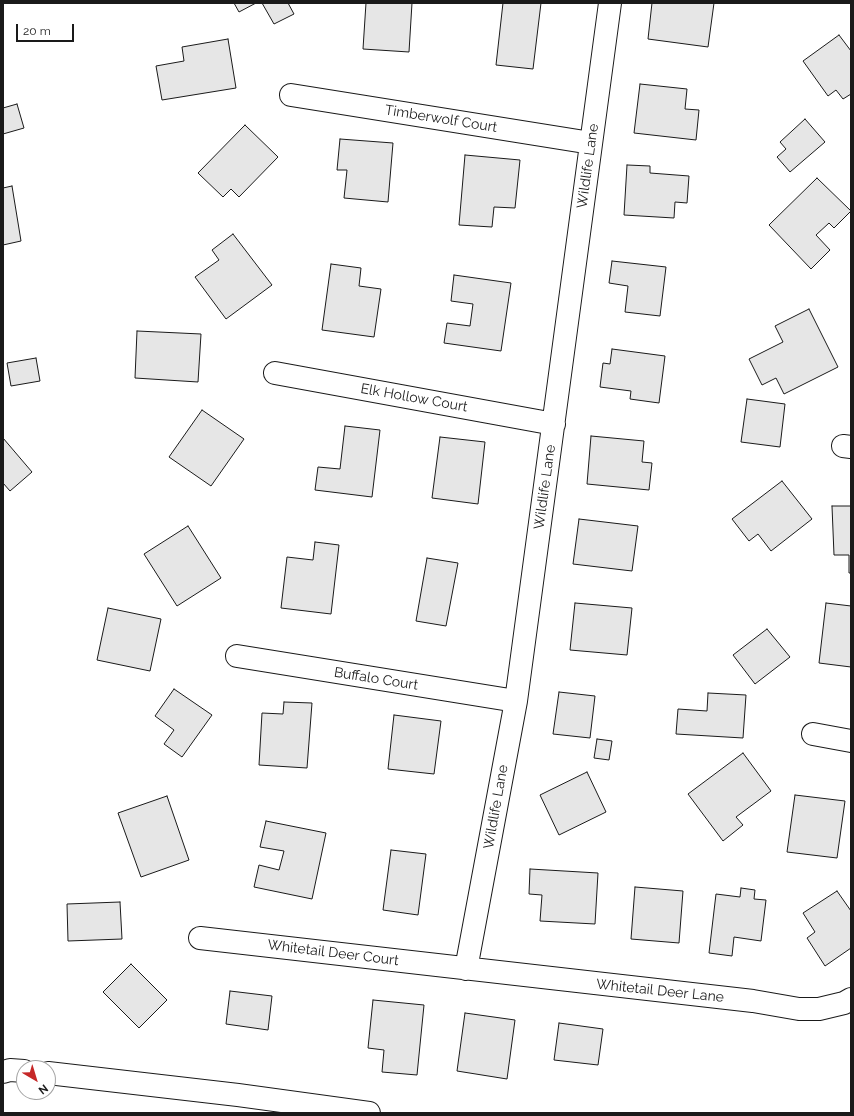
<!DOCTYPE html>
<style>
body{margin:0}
#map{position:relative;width:854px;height:1116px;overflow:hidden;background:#fff;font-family:Raleway,sans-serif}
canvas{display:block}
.frame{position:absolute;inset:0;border:4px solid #1a1a1a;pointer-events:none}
.north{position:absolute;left:16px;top:1060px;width:40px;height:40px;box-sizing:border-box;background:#fff;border:1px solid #a3a3a3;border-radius:50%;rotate:142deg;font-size:11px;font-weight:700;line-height:16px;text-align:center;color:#1a1a1a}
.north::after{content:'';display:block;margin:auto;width:14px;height:18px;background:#c62828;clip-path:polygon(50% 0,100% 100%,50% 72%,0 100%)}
.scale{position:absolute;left:16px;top:24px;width:58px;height:18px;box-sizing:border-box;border:2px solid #1a1a1a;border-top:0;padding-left:5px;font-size:12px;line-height:14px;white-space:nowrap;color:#1a1a1a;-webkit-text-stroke:3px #fff;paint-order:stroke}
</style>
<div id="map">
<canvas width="854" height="1116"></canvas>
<div class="frame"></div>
<div class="north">N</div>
<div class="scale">20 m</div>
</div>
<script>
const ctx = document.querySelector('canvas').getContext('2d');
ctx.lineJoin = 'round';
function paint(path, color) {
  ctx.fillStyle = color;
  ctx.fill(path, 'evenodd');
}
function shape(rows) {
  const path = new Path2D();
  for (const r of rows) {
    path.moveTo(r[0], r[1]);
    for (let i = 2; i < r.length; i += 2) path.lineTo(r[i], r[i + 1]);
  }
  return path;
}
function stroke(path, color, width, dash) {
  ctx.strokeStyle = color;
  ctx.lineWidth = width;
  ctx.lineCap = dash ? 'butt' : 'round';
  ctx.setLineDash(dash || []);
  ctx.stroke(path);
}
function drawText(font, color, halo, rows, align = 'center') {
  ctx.font = font + ' Raleway,sans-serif';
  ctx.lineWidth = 3;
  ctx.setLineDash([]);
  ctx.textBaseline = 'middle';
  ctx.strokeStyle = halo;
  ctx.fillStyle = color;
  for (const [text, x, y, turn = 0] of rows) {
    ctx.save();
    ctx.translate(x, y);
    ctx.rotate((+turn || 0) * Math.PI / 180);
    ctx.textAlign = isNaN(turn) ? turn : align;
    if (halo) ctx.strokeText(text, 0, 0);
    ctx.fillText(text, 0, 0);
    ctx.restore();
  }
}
const building = shape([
 [234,3,256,3,239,12,234,3],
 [262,3,288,3,294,14,274,24,262,3],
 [366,3,412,3,409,52,363,49,366,3],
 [503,3,541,3,533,69,496,65,503,3],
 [652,3,714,3,708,47,648,39,652,3],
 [839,35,851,51,851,94,843,99,836,90,828,96,803,61,839,35],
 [228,39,236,88,162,100,156,66,184,61,182,47,228,39],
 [640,84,687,89,685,109,699,110,696,140,634,133,640,84],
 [17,104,24,128,3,134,3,108,17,104],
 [805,119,825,142,790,172,777,157,786,149,780,142,805,119],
 [245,125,278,157,239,197,231,189,223,197,198,173,245,125],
 [340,139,393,143,388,202,344,198,347,170,337,170,340,139],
 [465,155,520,160,515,208,494,207,492,227,459,225,465,155],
 [627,165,650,166,650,173,689,176,687,203,675,202,674,218,624,215,627,165],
 [817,178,851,211,834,228,829,223,816,235,830,250,811,269,769,225,817,178],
 [12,186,21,241,3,245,3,188,12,186],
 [233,234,272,285,226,319,195,277,219,260,212,250,233,234],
 [612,261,666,267,660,316,625,312,628,286,609,283,612,261],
 [331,264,361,268,359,286,381,289,374,337,322,330,331,264],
 [454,275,511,283,501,351,444,343,447,323,470,326,473,304,451,301,454,275],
 [809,309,838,367,784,394,776,378,762,385,749,359,783,342,775,326,809,309],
 [137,331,201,334,198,382,135,378,137,331],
 [612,349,665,356,659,403,630,399,631,391,600,387,603,363,610,364,612,349],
 [36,358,40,381,11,386,7,363,36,358],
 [747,399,785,404,780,447,741,442,747,399],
 [202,410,244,439,211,486,169,457,202,410],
 [345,426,380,430,372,497,315,490,318,467,340,469,345,426],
 [591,436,644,441,642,462,652,463,649,490,587,484,591,436],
 [440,437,485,442,478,504,432,498,440,437],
 [3,438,32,472,10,491,3,483,3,438],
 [782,481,812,519,771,551,758,534,749,541,732,519,782,481],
 [832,506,851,506,851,573,849,573,849,555,834,555,832,506],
 [579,519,638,526,632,571,573,564,579,519],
 [188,526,221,578,177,606,144,554,188,526],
 [315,542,339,545,331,614,281,608,287,557,313,560,315,542],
 [427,558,458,563,446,626,416,621,427,558],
 [575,603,632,608,627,655,570,650,575,603],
 [826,603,851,606,851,667,819,663,826,603],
 [108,608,161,619,150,671,97,660,108,608],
 [767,629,790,657,755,684,733,655,767,629],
 [174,689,212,715,182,757,164,744,174,730,155,716,174,689],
 [559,692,595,696,590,738,553,734,559,692],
 [708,693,746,695,743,738,676,734,678,709,707,711,708,693],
 [284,702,312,703,307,768,259,765,262,713,283,714,284,702],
 [394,715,441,721,434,774,388,769,394,715],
 [597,739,612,741,609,760,594,758,597,739],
 [743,753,771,791,736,817,743,825,723,841,688,794,743,753],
 [587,772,606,812,559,835,540,795,587,772],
 [795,795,845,801,837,858,787,852,795,795],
 [167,796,189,860,141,877,118,813,167,796],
 [266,821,326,833,312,899,254,887,259,865,279,870,284,851,260,847,266,821],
 [391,850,426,854,418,915,383,910,391,850],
 [530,869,598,873,595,924,540,921,542,895,529,894,530,869],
 [635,887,683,891,679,943,631,939,635,887],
 [741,888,755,890,754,899,766,900,761,941,734,937,732,956,709,953,716,894,740,897,741,888],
 [837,891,851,911,851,948,825,966,807,938,815,932,803,913,837,891],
 [120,902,122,939,68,941,67,904,120,902],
 [131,964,167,1000,139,1028,103,992,131,964],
 [230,991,272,996,268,1030,226,1024,230,991],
 [373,1000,424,1005,417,1075,382,1072,384,1050,368,1048,373,1000],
 [465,1013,515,1020,507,1079,457,1071,465,1013],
 [559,1023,603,1029,598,1065,554,1060,559,1023]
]);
paint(building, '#e6e6e6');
stroke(building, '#1a1a1a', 1);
const minor = shape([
 [291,95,591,143],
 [275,373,554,424],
 [843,446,851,447],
 [237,656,516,701],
 [813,734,851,741],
 [200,938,753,1001,799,1009,819,1009,844,1003,851,999],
 [466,969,516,701,610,3],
 [3,1072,10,1070,24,1071],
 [48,1073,238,1095,369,1113]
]);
stroke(minor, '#1a1a1a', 24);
stroke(minor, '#fff', 22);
drawText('14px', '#1a1a1a', '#fff', [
 ["Timberwolf Court",441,119,9],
 ["Wildlife Lane",588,166,-82],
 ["Elk Hollow Court",414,398,10],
 ["Wildlife Lane",545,487,-82],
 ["Buffalo Court",376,679,9],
 ["Wildlife Lane",496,807,-80],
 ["Whitetail Deer Court",333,953,7],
 ["Whitetail Deer Lane",660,991,6]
]);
</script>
